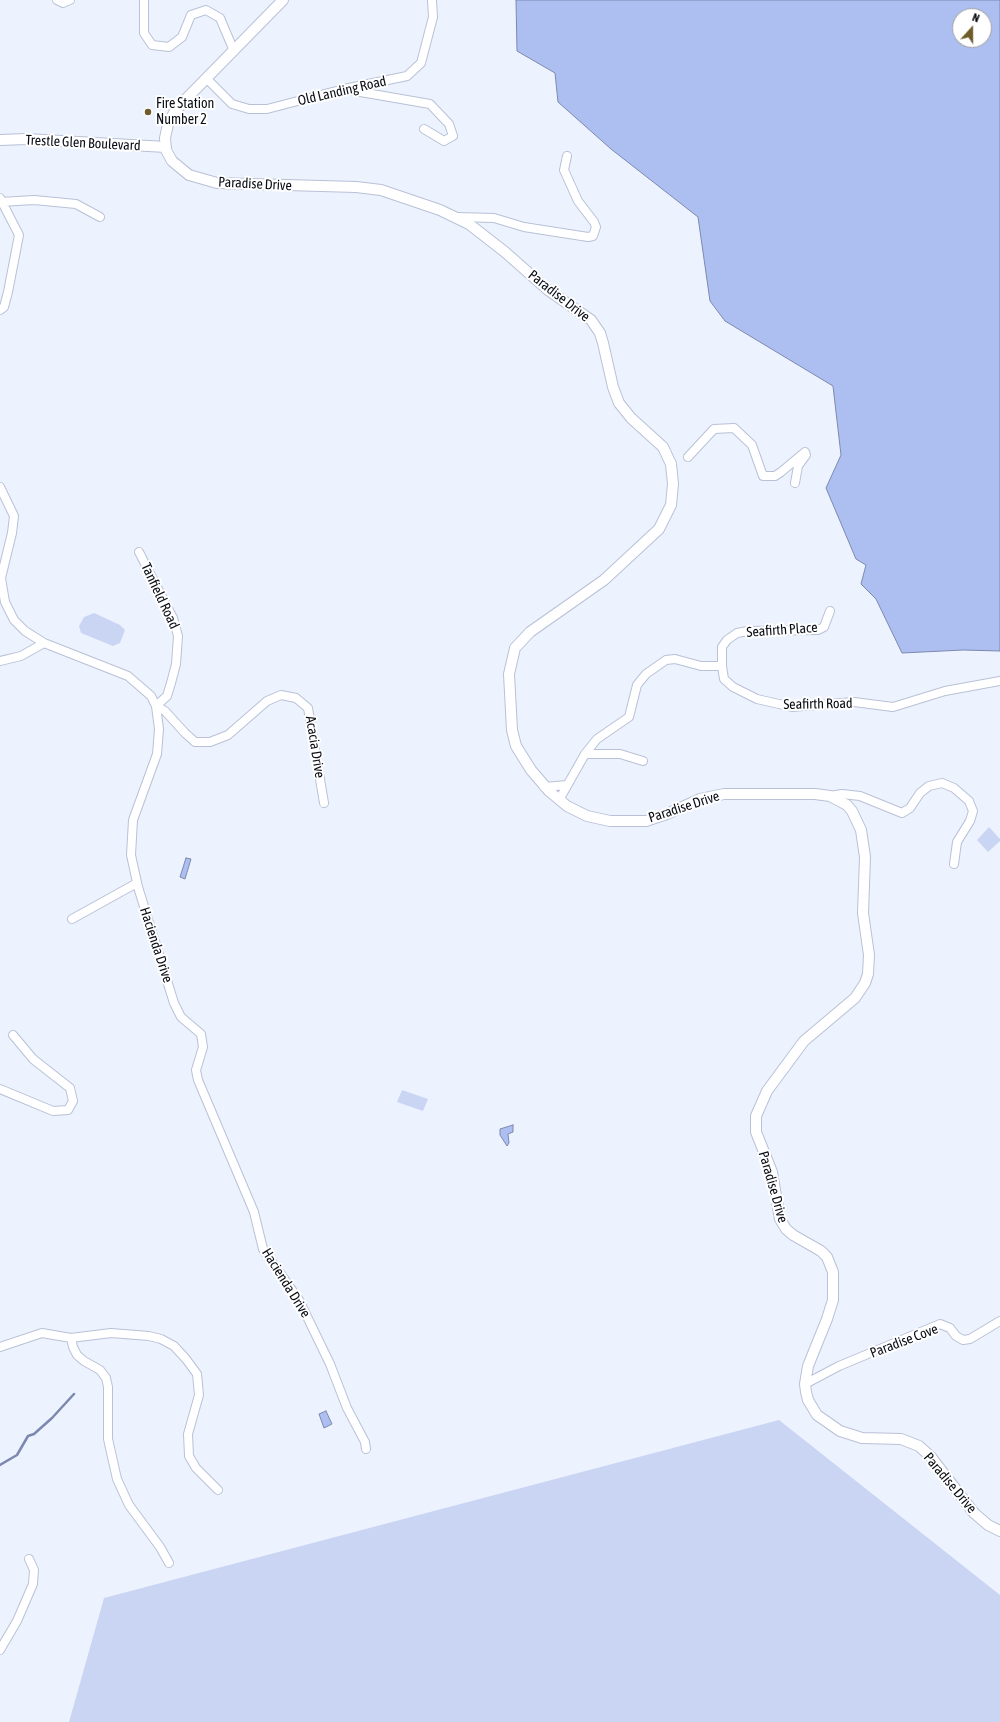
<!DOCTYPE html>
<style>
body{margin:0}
#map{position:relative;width:1000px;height:1722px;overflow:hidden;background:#edf2ff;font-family:"Asap Condensed",sans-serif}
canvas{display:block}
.north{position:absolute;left:952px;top:8px;width:40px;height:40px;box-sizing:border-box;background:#fff;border:1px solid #9d9ea1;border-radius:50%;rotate:21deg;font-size:11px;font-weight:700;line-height:16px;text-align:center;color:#0a0d14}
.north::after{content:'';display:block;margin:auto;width:14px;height:18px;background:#6d5b29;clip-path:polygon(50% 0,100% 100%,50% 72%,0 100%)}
</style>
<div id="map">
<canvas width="1000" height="1722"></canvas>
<div class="north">N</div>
</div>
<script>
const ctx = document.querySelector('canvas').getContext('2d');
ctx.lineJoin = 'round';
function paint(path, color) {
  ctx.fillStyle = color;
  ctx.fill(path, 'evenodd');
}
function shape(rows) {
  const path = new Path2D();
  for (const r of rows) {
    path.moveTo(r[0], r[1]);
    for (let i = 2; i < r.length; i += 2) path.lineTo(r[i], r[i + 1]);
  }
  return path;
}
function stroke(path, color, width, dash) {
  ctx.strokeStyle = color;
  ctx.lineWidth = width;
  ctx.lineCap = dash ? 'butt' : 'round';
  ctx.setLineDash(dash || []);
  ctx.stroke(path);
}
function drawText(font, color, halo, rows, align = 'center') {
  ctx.font = font + ' "Asap Condensed",sans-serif';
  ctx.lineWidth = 4;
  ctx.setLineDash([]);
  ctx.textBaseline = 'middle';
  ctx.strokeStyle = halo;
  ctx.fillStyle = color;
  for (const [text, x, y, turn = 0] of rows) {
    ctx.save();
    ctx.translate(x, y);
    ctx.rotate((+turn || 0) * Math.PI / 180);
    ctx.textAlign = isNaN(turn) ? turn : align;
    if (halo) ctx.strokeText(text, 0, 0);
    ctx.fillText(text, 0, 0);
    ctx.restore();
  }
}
paint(shape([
 [94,613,120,625,125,630,120,643,113,646,81,633,79,626,84,617],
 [989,827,1000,839,1000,841,988,852,977,840],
 [402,1090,428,1099,423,1111,397,1102],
 [779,1420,1000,1595,1000,1722,69,1722,104,1598]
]), '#cad5f4');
const water = shape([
 [516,0,1000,0,1000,651,963,650,902,653,876,599,861,584,866,565,856,559,826,488,841,455,833,386,725,321,710,301,698,217,611,149,558,102,555,73,517,51,516,0],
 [960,16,984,16,984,40,960,40,960,16],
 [186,858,191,859,185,879,180,877,186,858],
 [513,1125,513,1132,508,1134,509,1143,507,1146,500,1135,500,1129,513,1125],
 [326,1411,332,1424,324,1428,319,1414,326,1411]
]);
paint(water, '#adbef1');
stroke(water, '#7c89af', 1);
stroke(shape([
 [0,1465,17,1455,28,1436,34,1434,52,1418,74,1394]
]), '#7c89af', 2.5);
const minor = shape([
 [57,0,63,3,70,0],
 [144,0,144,33,152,45,169,47,182,37,191,15,206,10,220,18,234,51],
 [206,78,232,104,249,109,267,109,344,89,407,76,421,63,433,17,432,0],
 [349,90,430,104,449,124,453,136,444,141,424,129],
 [0,198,19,235,8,292,4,307,0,310],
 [0,202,34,200,76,204,100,217],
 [456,217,494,218,524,227,588,237,593,236,596,227,594,222,578,201,564,170,567,156],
 [688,457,714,429,734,428,752,445,763,476,775,476,781,472,805,452,806,455,798,466,795,483],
 [0,487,14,516,12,533,1,578,5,602,14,620,25,631,44,643,128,676,151,696,156,706,159,729,157,754,133,820,131,855,138,887,174,1003,181,1017,201,1034,203,1047,196,1070,198,1080,254,1212,263,1249,299,1300,330,1364,347,1408,365,1442,366,1449],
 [139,552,173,618,178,636,176,664,171,683,167,696,156,706,165,711,185,733,195,742,210,742,228,735,267,701,281,695,296,698,308,708,324,803],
 [0,661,21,656,44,643],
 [722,666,722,647,727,640,737,633,748,631,818,630,824,627,830,611],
 [585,754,620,754,643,761],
 [544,787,567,785],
 [830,796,842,794,860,796,902,813,910,808,920,793,929,786,942,783,954,788,969,801,973,811,970,821,957,842,954,864],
 [559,800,585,754,597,739,629,717,637,685,646,674,666,660,675,659,701,666,722,666,724,679,733,687,757,699,792,707,854,702,893,707,945,691,1000,681],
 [72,919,137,883],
 [0,1089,53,1111,68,1110,73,1101,70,1088,33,1059,13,1035],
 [71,1338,73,1347,77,1355,84,1361,100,1370,106,1378,108,1387,108,1439,117,1479,129,1505,160,1547,169,1563],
 [0,1347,42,1333,71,1338,111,1333,149,1336,161,1339,174,1346,186,1359,197,1374,199,1395,188,1434,189,1456,196,1468,218,1490],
 [805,1384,839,1366,940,1324,950,1328,956,1336,963,1340,970,1339,1000,1321],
 [0,1650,17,1621,33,1584,34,1570,29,1559]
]);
const tertiary = shape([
 [283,0,187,98,174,113,168,124,165,138,166,150,172,161,189,175,217,183,356,187,381,190,440,210,469,224,505,252,548,290,591,320,600,333,603,343,613,387,619,403,631,418,663,447,671,464,673,484,671,505,659,529,604,580,530,632,515,648,509,674,512,730,516,746,531,770,549,791,567,806,587,816,610,821,646,821,667,814,700,799,724,794,815,794,830,796,847,805,852,811,861,830,865,857,863,913,869,955,868,974,865,983,855,998,804,1041,767,1091,756,1116,756,1132,772,1172,780,1219,786,1229,793,1235,821,1251,827,1257,833,1272,833,1300,827,1319,808,1366,805,1384,806,1392,808,1400,817,1415,840,1431,862,1438,901,1439,919,1446,931,1457,974,1513,988,1525,1000,1531],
 [0,140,26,139,166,147]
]);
stroke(minor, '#b9c1d6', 10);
stroke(tertiary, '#b9c1d6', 12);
stroke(minor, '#fff', 8);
stroke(tertiary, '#fff', 10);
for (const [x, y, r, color] of [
 [148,112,4,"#6d5b29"]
]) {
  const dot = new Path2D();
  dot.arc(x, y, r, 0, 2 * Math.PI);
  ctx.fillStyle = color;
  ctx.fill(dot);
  stroke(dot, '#fff', 1.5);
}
drawText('14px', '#0a0d14', '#fff', [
 ["Old Landing Road",342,91,-13],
 ["Trestle Glen Boulevard",83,143,3],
 ["Paradise Drive",255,184,3],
 ["Paradise Drive",559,296,38],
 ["Tanfield Road",160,596,65],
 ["Seafirth Place",782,630,-4],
 ["Seafirth Road",818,704,-1],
 ["Acacia Drive",315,747,81],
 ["Paradise Drive",684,807,-18],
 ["Hacienda Drive",156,945,72],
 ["Paradise Drive",773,1187,74],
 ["Hacienda Drive",286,1283,58],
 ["Paradise Cove",904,1341,-21],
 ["Paradise Drive",950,1483,50]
]);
drawText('14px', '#0a0d14', '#fff', [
 ["Fire Station",156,104],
 ["Number 2",156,120]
], 'left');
</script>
